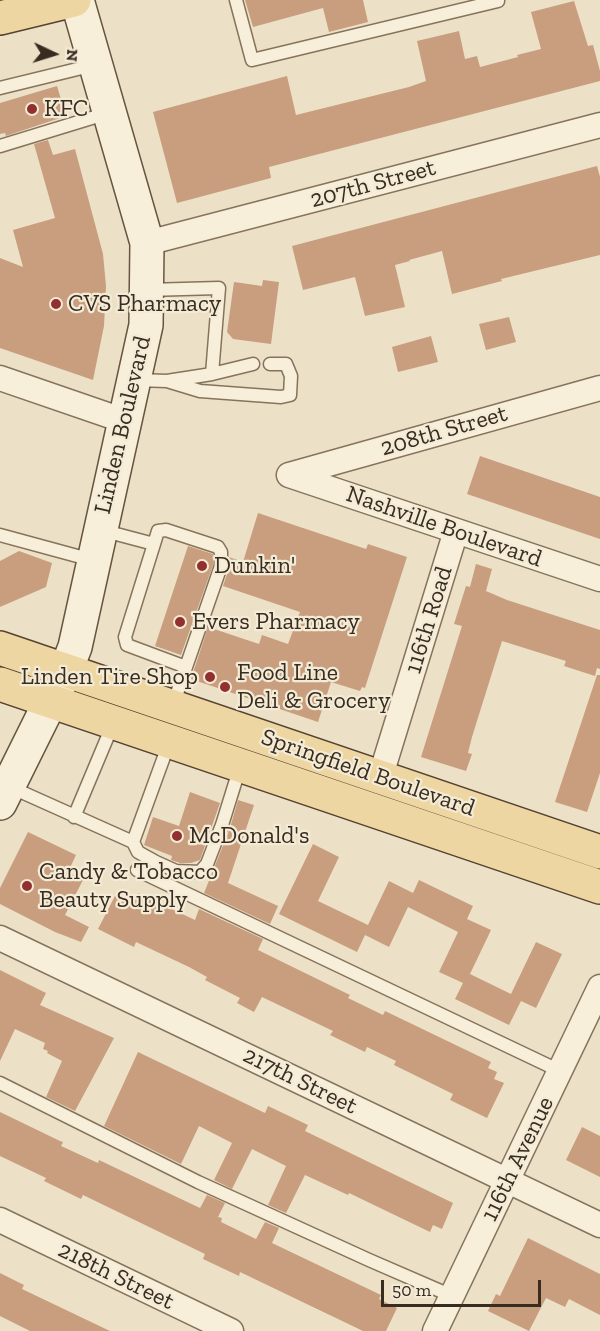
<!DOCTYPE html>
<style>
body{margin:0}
#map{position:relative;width:600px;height:1331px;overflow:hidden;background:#ece1c7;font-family:"Zilla Slab",serif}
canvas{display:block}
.north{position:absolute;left:24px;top:24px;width:60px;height:60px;-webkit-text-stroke:4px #f4ebd6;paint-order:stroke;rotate:94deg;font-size:16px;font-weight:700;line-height:24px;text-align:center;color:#382c20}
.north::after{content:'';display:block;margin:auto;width:21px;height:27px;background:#382c20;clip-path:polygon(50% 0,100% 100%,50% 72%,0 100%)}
.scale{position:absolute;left:381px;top:1280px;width:160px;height:27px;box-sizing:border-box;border:3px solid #382c20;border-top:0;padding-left:8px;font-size:18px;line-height:21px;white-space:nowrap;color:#382c20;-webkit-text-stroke:4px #f4ebd6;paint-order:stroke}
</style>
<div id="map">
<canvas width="600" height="1331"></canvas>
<div class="north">N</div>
<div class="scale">50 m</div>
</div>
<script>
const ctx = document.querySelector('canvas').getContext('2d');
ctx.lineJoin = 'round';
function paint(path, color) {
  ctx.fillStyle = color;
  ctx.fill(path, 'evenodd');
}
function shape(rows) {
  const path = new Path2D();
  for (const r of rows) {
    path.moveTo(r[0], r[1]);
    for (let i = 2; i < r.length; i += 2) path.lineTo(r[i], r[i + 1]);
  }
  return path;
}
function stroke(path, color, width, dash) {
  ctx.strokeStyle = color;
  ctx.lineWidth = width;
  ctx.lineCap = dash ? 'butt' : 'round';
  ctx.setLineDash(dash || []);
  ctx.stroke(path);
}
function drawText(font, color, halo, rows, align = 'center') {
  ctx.font = font + ' "Zilla Slab",serif';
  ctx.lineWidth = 4.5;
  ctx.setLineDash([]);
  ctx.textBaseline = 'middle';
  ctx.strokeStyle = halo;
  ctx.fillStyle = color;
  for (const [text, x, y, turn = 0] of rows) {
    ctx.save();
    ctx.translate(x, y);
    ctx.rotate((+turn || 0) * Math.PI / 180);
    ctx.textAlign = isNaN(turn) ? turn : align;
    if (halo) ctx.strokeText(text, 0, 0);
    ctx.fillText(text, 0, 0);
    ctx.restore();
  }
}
paint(shape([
 [245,0,363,0,368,22,329,32,323,8,253,27],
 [574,1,588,46,593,45,600,71,600,81,269,167,271,178,177,203,153,112,287,76,296,115,409,87,426,81,417,41,459,31,465,59,477,56,480,67,518,57,517,55,541,49,531,12],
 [57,86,66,116,6,136,5,133,0,134,0,103],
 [48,140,53,155,75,149,103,254,106,286,104,326,93,380,0,348,0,258,23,267,13,230,55,218,34,144],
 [597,166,600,177,600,255,501,279,502,281,452,294,442,251,409,260,410,261,395,265,405,307,365,316,355,277,303,290,292,246],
 [263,280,279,282,271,344,233,339,227,332,234,282,262,286],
 [509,317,516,342,486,350,479,324],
 [431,336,438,362,398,372,392,347],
 [480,456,600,497,600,539,467,494],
 [258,513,366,549,368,544,407,557,365,688,362,687,360,691,331,682,318,722,191,679,208,627,259,644,262,635,288,644,300,612,223,586,229,568,229,557,243,562],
 [188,546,213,554,213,565,181,655,155,646],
 [19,551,52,563,46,587,0,607,0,561],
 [476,564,492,569,486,591,507,600,600,630,600,669,597,668,595,676,564,666,566,661,502,641,472,737,468,753,472,754,466,771,421,757,462,626,454,624,466,586,470,587],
 [597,675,600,675,600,773,587,812,555,802],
 [190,792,220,803,200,860,191,863,180,863,171,860,172,856,144,845,153,817,179,826],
 [238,800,254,805,228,883,278,906,270,924,204,893,230,828],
 [28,832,76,855,68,872,83,880,65,915,89,927,81,942,55,932,0,904,0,888],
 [313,844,339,857,318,901,368,925,389,881,413,893,419,880,473,906,467,919,491,930,470,974,511,994,536,942,562,954,536,1008,521,1001,509,1025,455,999,463,983,439,972,458,932,408,907,389,947,365,935,357,952,279,914],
 [127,893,136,898,138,893,195,920,199,909,263,939,258,950,350,995,348,998,383,1015,385,1011,491,1062,488,1068,497,1072,494,1079,504,1083,487,1118,450,1100,453,1094,394,1065,396,1061,367,1047,365,1052,330,1035,333,1031,262,997,254,1012,237,1003,240,998,205,980,207,977,189,967,136,942,134,947,98,929,115,896,123,900],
 [0,970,46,993,40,1005,114,1038,75,1111,46,1097,62,1061,47,1053,48,1051,43,1049,45,1043,15,1029,0,1061],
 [138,1052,265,1113,268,1106,308,1125,305,1131,453,1203,442,1229,433,1225,430,1232,349,1193,348,1195,305,1175,286,1213,268,1205,286,1166,252,1149,232,1189,214,1180,232,1143,199,1126,181,1164,104,1126],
 [0,1112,60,1141,63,1142,61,1146,98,1163,99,1160,200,1208,207,1195,225,1203,218,1217,222,1218,221,1222,256,1239,265,1222,279,1228,272,1243,381,1295,379,1299,397,1308,386,1331,363,1331,240,1272,239,1276,203,1259,205,1254,83,1195,81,1199,44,1181,46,1178,0,1156],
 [582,1127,600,1136,600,1177,566,1160],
 [528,1238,600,1274,600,1315,569,1299,565,1307,546,1298,529,1331,488,1311,496,1294,500,1296],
 [0,1273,24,1285,22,1289,110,1331,30,1331,0,1316]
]), '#c89e7e');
const service = shape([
 [236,0,252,60,498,1],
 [0,88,94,65],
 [0,146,108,113],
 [147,290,219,288,212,374],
 [136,380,167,381,212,374,253,364],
 [167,381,200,391,281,397,290,395,291,376,286,364,270,364],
 [101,530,154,544,125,637,127,645,186,667,221,566,221,552,218,547,166,530,158,531,154,544],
 [0,535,92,560],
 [173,705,186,667],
 [8,786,133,842,138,852,156,862,176,871,200,872,207,864,222,825,240,767],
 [74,817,113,724],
 [133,842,169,743],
 [137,870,560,1071],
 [0,1083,198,1182,369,1260,452,1296]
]);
const minor = shape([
 [147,243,600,125],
 [0,378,125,421],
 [289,475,600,579],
 [289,475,600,388],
 [380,778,456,531],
 [0,938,600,1225],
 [0,1220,231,1331],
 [435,1331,600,987]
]);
const secondary = shape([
 [0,803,66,670,75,647,146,325,147,243,77,0]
]);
const primary = shape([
 [0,18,74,0],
 [0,648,600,852],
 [0,684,600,887]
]);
stroke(service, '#87735d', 15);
stroke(minor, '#87735d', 27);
stroke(secondary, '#685540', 36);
stroke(primary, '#554231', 36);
stroke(service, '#f7efd9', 12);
stroke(minor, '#f7efd9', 24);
stroke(secondary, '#f7efd9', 33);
stroke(primary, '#edd6a1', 33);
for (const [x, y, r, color] of [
 [32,109,6,"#923030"],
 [56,304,6,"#923030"],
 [202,566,6,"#923030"],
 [180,622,6,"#923030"],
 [210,677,6,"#923030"],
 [225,687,6,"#923030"],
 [177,836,6,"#923030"],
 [27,886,6,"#923030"]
]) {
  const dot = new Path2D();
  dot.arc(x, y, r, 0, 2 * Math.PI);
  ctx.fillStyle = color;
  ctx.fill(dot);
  stroke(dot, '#f4ebd6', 2);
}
drawText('24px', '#382c20', '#f4ebd6', [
 ["KFC",44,109],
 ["CVS Pharmacy",68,304],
 ["Dunkin'",214,566],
 ["Evers Pharmacy",192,622],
 ["Food Line",237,673],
 ["Deli & Grocery",237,701],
 ["Linden Tire Shop",198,677,"right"],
 ["McDonald's",189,836],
 ["Candy & Tobacco",39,872],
 ["Beauty Supply",39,900]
], 'left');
drawText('24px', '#382c20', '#f4ebd6', [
 ["207th Street",373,184,-15],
 ["Linden Boulevard",123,425,-77],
 ["208th Street",444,431,-16],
 ["Nashville Boulevard",444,527,19],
 ["116th Road",429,620,-73],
 ["Springfield Boulevard",368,773,19],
 ["217th Street",300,1081,26],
 ["116th Avenue",518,1159,-64],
 ["218th Street",116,1276,26]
]);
</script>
